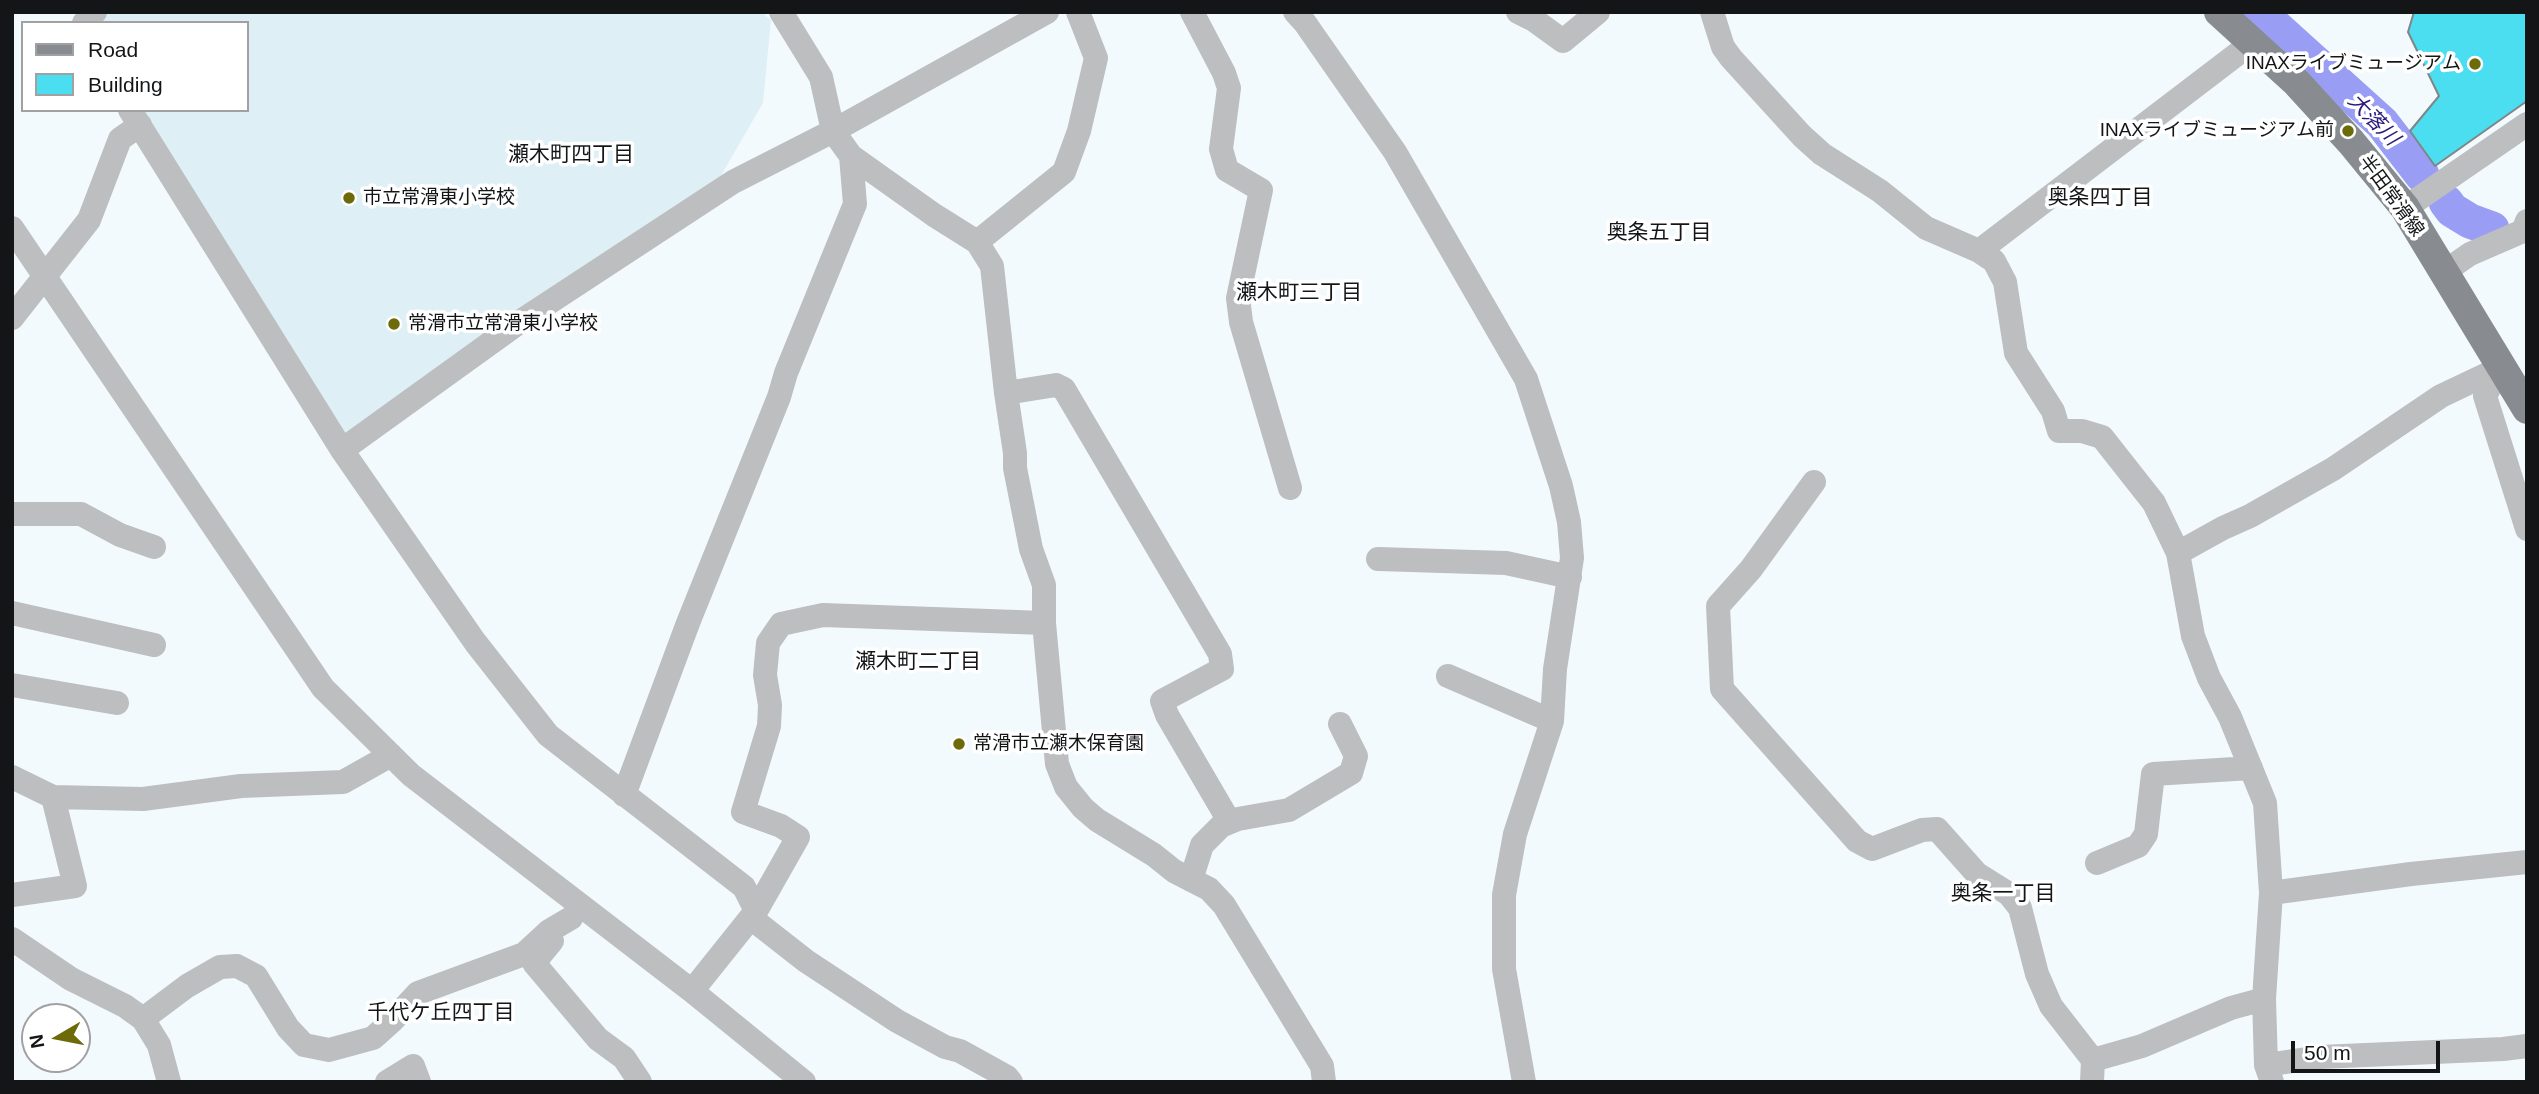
<!DOCTYPE html>
<meta charset="utf-8">
<style>
body{margin:0}
#map{position:relative;width:2539px;height:1094px;overflow:hidden;background:#f3fafe;font-family:Arial,sans-serif}
canvas{display:block}
.frame{position:absolute;inset:0;border:14px solid #131517;pointer-events:none}
.legend{position:absolute;left:21px;top:21px;width:228px;height:91px;box-sizing:border-box;background:#fff;border:2px solid #a1a1a2;margin:0;padding:9px 12px;list-style:none;font-size:21px;color:#131517}
.legend li{display:flex;align-items:center;gap:14px;height:35px}
.legend b{width:35px;border:2px solid #a1a1a2}
.north{position:absolute;left:21px;top:1003px;width:70px;height:70px;box-sizing:border-box;background:#fff;border:2px solid #a1a1a2;border-radius:50%;rotate:260deg;font-size:19px;font-weight:700;line-height:28px;text-align:center;color:#131517}
.north::after{content:'';display:block;margin:auto;width:24px;height:32px;background:#6d6b09;clip-path:polygon(50% 0,100% 100%,50% 72%,0 100%)}
.scale{position:absolute;left:2291px;top:1041px;width:149px;height:32px;box-sizing:border-box;border:4px solid #131517;border-top:0;padding-left:9px;font-size:21px;line-height:24px;white-space:nowrap;color:#131517;-webkit-text-stroke:5px #fff;paint-order:stroke}
</style>
<div id="map">
<canvas width="2539" height="1094"></canvas>
<div class="frame"></div>
<ul class="legend">
<li><b style="height:9px;background:#888c90"></b>Road</li>
<li><b style="height:19px;background:#4bdef0"></b>Building</li>
</ul>
<div class="north">N</div>
<div class="scale">50 m</div>
</div>
<script>
const ctx = document.querySelector('canvas').getContext('2d');
ctx.lineJoin = 'round';
function paint(path, color) {
  ctx.fillStyle = color;
  ctx.fill(path, 'evenodd');
}
function shape(rows) {
  const path = new Path2D();
  for (const r of rows) {
    path.moveTo(r[0], r[1]);
    for (let i = 2; i < r.length; i += 2) path.lineTo(r[i], r[i + 1]);
  }
  return path;
}
function stroke(path, color, width, dash) {
  ctx.strokeStyle = color;
  ctx.lineWidth = width;
  ctx.lineCap = dash ? 'butt' : 'round';
  ctx.setLineDash(dash || []);
  ctx.stroke(path);
}
function drawText(font, color, halo, rows, align = 'center') {
  ctx.font = font + ' Arial,"Noto Sans JP",sans-serif';
  ctx.lineWidth = 7;
  ctx.setLineDash([]);
  ctx.textBaseline = 'middle';
  ctx.strokeStyle = halo;
  ctx.fillStyle = color;
  for (const [text, x, y, turn = 0] of rows) {
    ctx.save();
    ctx.translate(x, y);
    ctx.rotate((+turn || 0) * Math.PI / 180);
    ctx.textAlign = isNaN(turn) ? turn : align;
    if (halo) ctx.strokeText(text, 0, 0);
    ctx.fillText(text, 0, 0);
    ctx.restore();
  }
}
paint(shape([
 [95,12,761,12,771,20,763,103,708,198,342,450,130,110,247,110,247,23,84,23]
]), '#dfeff6');
stroke(shape([
 [2259,12,2382,123,2422,175],
 [2446,202,2452,210,2470,221,2492,229]
]), '#999ef4', 35);
const building = shape([
 [2414,12,2527,12,2527,101,2435,166,2410,131,2439,96,2408,32,2414,12]
]);
paint(building, '#4bdef0');
stroke(building, '#7e8687', 2);
stroke(shape([
 [781,12,821,77,833,131,851,156,934,215,977,242,992,266,1006,393,1015,453,1015,468,1031,549,1044,585,1044,623,1057,764,1066,787,1083,808,1097,820,1154,855,1174,871,1209,889,1224,905,1322,1066,1324,1082],
 [1192,12,1224,73,1229,88,1221,149,1227,170,1261,190,1238,298,1241,322,1290,488],
 [1295,12,1305,23,1395,152,1526,379,1561,486,1569,522,1572,558,1555,669,1552,721,1515,834,1504,895,1504,969,1524,1082],
 [1518,12,1534,20,1563,41,1598,12],
 [1712,12,1723,47,1731,58,1802,136,1822,154,1880,191,1926,228,1979,251,1994,261,2005,282,2016,353,2053,411,2059,431,2082,431,2102,437,2154,503,2178,553,2193,636,2209,678,2230,717,2265,803,2271,893,2264,999,2266,1065,2272,1082],
 [84,23,95,12],
 [130,110,342,450,475,642,548,735,744,887,756,911,692,991],
 [2405,208,2527,124],
 [12,228,323,688,411,775,692,991,804,1082],
 [977,242,1064,172,1079,131,1096,58,1078,12],
 [1979,251,2253,42],
 [2444,272,2470,254,2523,231,2527,221],
 [12,318,89,220,120,139,140,125],
 [2500,368,2485,396,2527,529],
 [1006,393,1056,385,1064,389,1220,654,1222,669,1162,701,1167,715,1229,821],
 [342,450,521,321,733,182,833,131,1047,12],
 [1814,482,1751,569,1718,606,1722,689,1857,841,1872,849,1922,830,1937,829,1977,874,2009,894,2020,908,2037,974,2051,1006,2093,1060,2092,1082],
 [12,514,81,514,120,535,154,547],
 [2178,553,2223,528,2250,516,2333,469,2441,396,2500,368],
 [1378,559,1506,563,1570,577],
 [12,613,154,645],
 [1448,676,1552,721],
 [12,685,117,703],
 [12,777,53,797,143,799,241,786,343,782,391,755],
 [624,795,688,623,779,397,786,373,855,204,851,156],
 [2097,863,2138,846,2146,834,2153,774,2251,768],
 [1191,880,1202,845,1221,826,1238,819,1289,810,1351,773,1356,756,1340,724],
 [2271,893,2411,874,2527,862],
 [12,895,75,886,53,797],
 [756,911,798,837,781,826,743,812,769,726,770,705,765,675,768,643,781,624,823,615,1044,623],
 [751,918,806,961,897,1021,945,1047,960,1051,1007,1077,1011,1082],
 [12,939,71,979,125,1006,143,1019,159,1045,169,1082],
 [552,941,534,963,598,1039,624,1058,640,1082],
 [143,1019,187,986,220,967,237,966,256,976,288,1028,304,1045,329,1050,373,1038,392,1021,418,993,524,954,549,931,571,918],
 [2093,1060,2142,1046,2231,1008,2264,999],
 [2266,1065,2320,1057,2503,1049,2527,1046],
 [387,1082,413,1066,419,1082]
]), '#bcbec0', 24);
stroke(shape([
 [2219,12,2297,83,2351,142,2405,208,2527,409]
]), '#888c90', 30);
for (const [x, y, r, color] of [
 [2475,64,7,"#6d6b09"],
 [2348,131,7,"#6d6b09"],
 [349,198,7,"#6d6b09"],
 [394,324,7,"#6d6b09"],
 [959,744,7,"#6d6b09"]
]) {
  const dot = new Path2D();
  dot.arc(x, y, r, 0, 2 * Math.PI);
  ctx.fillStyle = color;
  ctx.fill(dot);
  stroke(dot, '#fff', 2.5);
}
drawText('19px', '#131517', '#fff', [
 ["INAXライブミュージアム",2461,64,"right"],
 ["INAXライブミュージアム前",2334,131,"right"],
 ["市立常滑東小学校",363,198],
 ["常滑市立常滑東小学校",408,324],
 ["常滑市立瀬木保育園",973,744]
], 'left');
drawText('19px', '#131517', '#fff', [
 ["半田常滑線",2391,196,54]
]);
drawText('italic 21px', '#2a1b7c', '#fff', [
 ["大落川",2373,120,46]
]);
drawText('21px', '#131517', '#fff', [
 ["瀬木町四丁目",571,155],
 ["奥条四丁目",2100,198],
 ["奥条五丁目",1659,233],
 ["瀬木町三丁目",1299,293],
 ["瀬木町二丁目",918,662],
 ["奥条一丁目",2003,894],
 ["千代ケ丘四丁目",441,1013]
]);
</script>
